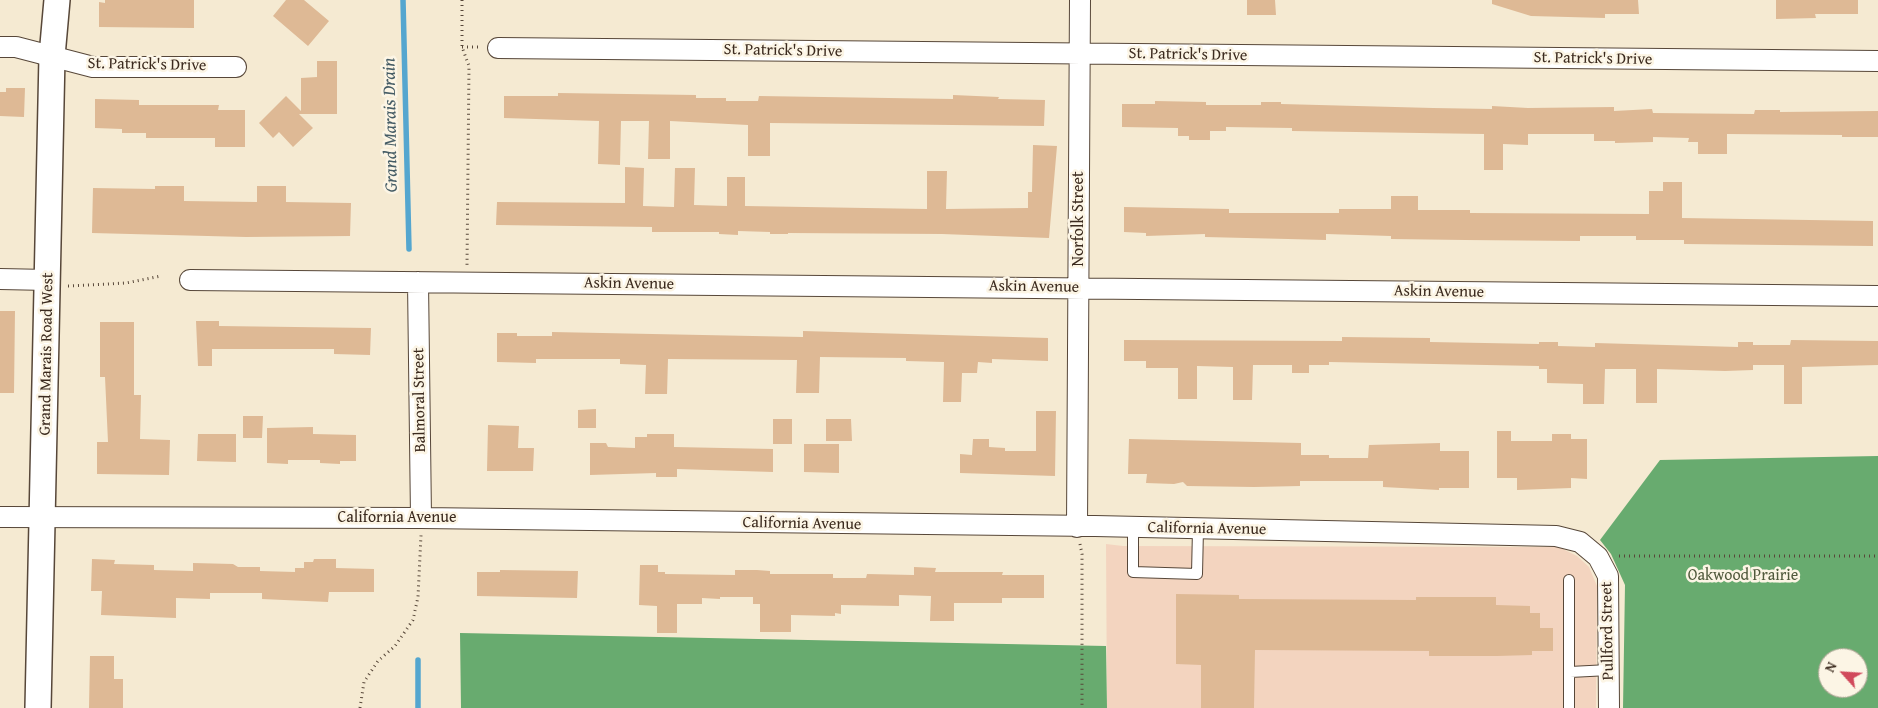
<!DOCTYPE html>
<style>
body{margin:0}
#map{position:relative;width:1878px;height:708px;overflow:hidden;background:#f5ead2;font-family:"Gentium Book Plus",serif}
canvas{display:block}
.north{position:absolute;left:1818px;top:648px;width:50px;height:50px;box-sizing:border-box;background:#fcf5e5;border:1px solid #afa495;border-radius:50%;rotate:296deg;font-size:14px;font-weight:700;line-height:20px;text-align:center;color:#3b2a1e}
.north::after{content:'';display:block;margin:auto;width:18px;height:22px;background:#d1495b;clip-path:polygon(50% 0,100% 100%,50% 72%,0 100%)}
</style>
<div id="map">
<canvas width="1878" height="708"></canvas>
<div class="north">N</div>
</div>
<script>
const ctx = document.querySelector('canvas').getContext('2d');
ctx.lineJoin = 'round';
function paint(path, color) {
  ctx.fillStyle = color;
  ctx.fill(path, 'evenodd');
}
function shape(rows) {
  const path = new Path2D();
  for (const r of rows) {
    path.moveTo(r[0], r[1]);
    for (let i = 2; i < r.length; i += 2) path.lineTo(r[i], r[i + 1]);
  }
  return path;
}
function stroke(path, color, width, dash) {
  ctx.strokeStyle = color;
  ctx.lineWidth = width;
  ctx.lineCap = dash ? 'butt' : 'round';
  ctx.setLineDash(dash || []);
  ctx.stroke(path);
}
function drawText(font, color, halo, rows, align = 'center') {
  ctx.font = font + ' "Gentium Book Plus",serif';
  ctx.lineWidth = 5;
  ctx.setLineDash([]);
  ctx.textBaseline = 'middle';
  ctx.strokeStyle = halo;
  ctx.fillStyle = color;
  for (const [text, x, y, turn = 0] of rows) {
    ctx.save();
    ctx.translate(x, y);
    ctx.rotate((+turn || 0) * Math.PI / 180);
    ctx.textAlign = isNaN(turn) ? turn : align;
    if (halo) ctx.strokeText(text, 0, 0);
    ctx.fillText(text, 0, 0);
    ctx.restore();
  }
}
paint(shape([
 [1106,544,1123,546,1559,547,1577,556,1589,567,1597,586,1596,708,1107,708]
]), '#f3d4bf');
paint(shape([
 [1878,456,1878,708,1623,708,1625,585,1611,554,1600,540,1660,460],
 [1828,658,1858,658,1858,688,1828,688],
 [460,633,1106,646,1107,708,461,708]
]), '#68ab6f');
stroke(shape([
 [403,0,409,249],
 [418,708,418,660]
]), '#54a6cf', 5.5);
paint(shape([
 [105,0,194,0,194,28,99,27,99,2,105,3],
 [286,0,304,0,329,21,308,46,273,16],
 [1247,0,1275,0,1276,15,1247,15],
 [1492,0,1638,0,1639,14,1605,14,1605,18,1531,16,1492,4],
 [1776,0,1858,0,1858,14,1815,14,1816,18,1776,19],
 [317,61,337,61,337,114,299,114,313,128,293,147,279,132,273,138,259,123,286,96,301,111,301,78,317,77],
 [6,88,25,88,24,117,0,116,0,92,6,92],
 [558,93,696,95,696,98,726,98,726,101,758,101,759,96,953,99,953,95,999,97,998,99,1045,100,1044,126,770,123,770,156,748,156,748,125,670,121,670,159,648,159,649,121,621,121,620,165,598,164,599,121,504,118,504,96,558,96],
 [95,99,139,100,139,105,219,105,218,110,245,110,245,147,215,147,215,138,146,138,146,133,122,133,122,129,95,128],
 [1155,101,1206,102,1206,105,1261,105,1261,102,1281,102,1281,104,1433,108,1492,109,1492,106,1528,108,1614,107,1614,111,1652,109,1653,113,1754,114,1755,110,1780,110,1780,112,1878,111,1878,137,1842,137,1842,135,1727,134,1727,154,1698,154,1698,142,1688,142,1689,138,1653,137,1653,142,1615,143,1615,141,1594,141,1594,134,1528,134,1528,145,1503,144,1503,170,1484,170,1484,134,1292,131,1292,128,1226,127,1226,131,1210,131,1210,140,1189,140,1189,136,1178,136,1178,128,1122,127,1122,104,1155,104],
 [1033,145,1057,146,1049,238,942,234,788,233,788,234,770,234,770,232,738,231,738,235,719,234,719,232,652,232,652,227,496,225,497,202,625,203,625,167,644,168,643,206,674,207,675,168,695,168,694,205,727,206,727,177,745,177,745,206,927,209,927,171,947,171,946,209,1028,208,1028,192,1032,192],
 [1663,182,1682,182,1682,218,1873,221,1873,246,1684,244,1684,240,1636,240,1636,236,1580,236,1580,241,1465,240,1391,239,1391,236,1326,234,1326,240,1288,239,1205,237,1205,234,1146,236,1146,233,1124,232,1124,207,1229,209,1229,213,1339,213,1339,209,1391,209,1391,196,1418,196,1418,210,1470,210,1470,213,1649,214,1649,191,1663,191],
 [155,186,184,186,184,201,257,202,257,186,286,186,286,202,351,203,350,236,246,237,92,233,93,188,155,189],
 [0,311,15,311,14,393,0,393],
 [196,321,219,321,219,326,371,328,370,355,334,354,334,349,212,349,212,366,198,366],
 [100,322,134,322,134,395,141,395,140,439,170,440,169,475,97,474,97,442,108,442,105,377,100,377],
 [803,331,1048,338,1048,361,992,359,992,363,978,362,977,373,962,373,961,402,943,402,944,362,906,361,906,358,820,357,819,393,796,393,797,360,668,359,667,394,645,394,646,365,620,364,620,359,536,359,536,363,497,362,497,333,517,333,517,336,552,336,552,332,803,337],
 [1342,337,1430,338,1430,342,1539,344,1539,342,1558,342,1558,346,1595,347,1595,343,1738,347,1738,342,1753,342,1753,345,1790,345,1791,340,1878,341,1878,365,1802,367,1802,404,1784,404,1784,365,1753,365,1753,370,1725,371,1657,369,1657,403,1636,403,1636,369,1605,369,1604,404,1583,404,1583,384,1547,383,1547,369,1539,369,1539,366,1329,362,1329,365,1309,365,1309,373,1292,373,1292,365,1253,365,1252,400,1233,400,1233,367,1197,366,1197,399,1178,399,1178,368,1146,368,1146,361,1124,361,1124,340,1342,341],
 [596,409,596,428,578,428,578,410],
 [1036,411,1056,411,1055,476,960,473,960,454,972,455,973,439,989,439,989,447,1005,448,1005,451,1036,451],
 [243,416,263,416,262,438,243,438],
 [773,419,792,419,792,444,773,444],
 [826,419,851,419,852,441,826,441],
 [488,425,519,426,518,448,534,448,533,471,487,471],
 [313,427,313,434,356,435,356,461,340,461,340,464,320,463,320,460,288,460,288,464,267,463,267,428],
 [1497,431,1511,431,1511,441,1552,441,1552,434,1571,434,1571,439,1587,439,1587,479,1571,478,1571,488,1517,490,1517,478,1497,478],
 [198,434,236,434,236,462,197,461],
 [647,434,674,434,674,447,773,449,773,472,677,469,677,477,656,477,656,473,590,475,590,443,606,443,608,447,635,448,635,437,647,437],
 [1129,439,1301,443,1301,455,1329,455,1329,458,1368,458,1369,445,1440,443,1440,451,1469,451,1469,488,1439,488,1439,490,1383,487,1383,481,1300,481,1300,486,1254,487,1187,486,1183,482,1174,484,1146,483,1147,474,1128,474],
 [804,444,839,444,839,473,804,472],
 [92,559,115,560,114,564,154,565,154,570,193,571,193,563,233,564,238,567,260,567,260,571,295,572,295,568,304,568,304,562,313,562,314,559,336,559,336,568,374,569,374,592,329,592,328,602,262,599,262,593,210,593,210,599,176,598,176,618,101,615,102,591,91,591],
 [640,565,658,565,658,572,665,572,665,574,735,575,735,570,757,570,770,571,770,574,833,574,833,578,866,578,867,574,914,575,914,567,936,568,935,572,1003,572,1002,575,1044,575,1044,598,1002,598,1002,603,954,603,954,621,930,621,931,596,899,595,899,606,841,605,841,614,835,613,835,616,791,615,791,632,760,632,760,604,753,604,753,597,720,597,720,599,702,598,702,604,677,604,677,633,657,633,657,606,639,605],
 [500,570,578,571,577,598,477,596,477,572,500,572],
 [1176,594,1239,595,1239,599,1416,600,1416,597,1496,597,1496,605,1530,606,1530,613,1540,613,1540,628,1553,628,1553,651,1532,651,1532,655,1497,656,1429,656,1429,651,1255,650,1254,708,1201,708,1201,665,1176,664],
 [90,656,114,656,114,679,123,679,123,708,89,708]
]), '#deb995');
const service = shape([
 [1133,527,1133,572,1197,574,1198,529],
 [1569,580,1569,708],
 [1570,672,1609,670]
]);
const minor = shape([
 [0,47,16,47,93,67,236,67],
 [498,48,1878,61],
 [0,279,48,280],
 [190,280,1878,296],
 [418,282,421,518],
 [0,517,421,518,1095,526,1556,536,1580,542,1598,557,1608,576,1609,708],
 [1077,527,1080,0]
]);
const tertiary = shape([
 [38,708,52,56,57,0]
]);
stroke(service, '#574739', 12);
stroke(minor, '#574739', 22);
stroke(tertiary, '#574739', 28);
stroke(shape([
 [462,0,462,47,469,66,467,265],
 [462,47,480,47],
 [68,286,126,283,161,276],
 [1080,544,1082,554,1082,708],
 [1619,556,1878,556],
 [360,708,364,682,378,661,395,646,413,620,418,597,421,535]
]), '#574739', 3, [1, 4]);
stroke(service, '#fff', 10);
stroke(minor, '#fff', 20);
stroke(tertiary, '#fff', 25);
drawText('16px', '#3b2a1e', '#fcf5e5', [
 ["St. Patrick's Drive",783,51,1],
 ["St. Patrick's Drive",1188,55,1],
 ["St. Patrick's Drive",1593,59,1],
 ["St. Patrick's Drive",147,65,1],
 ["Norfolk Street",1079,219,-90],
 ["Askin Avenue",629,284,1],
 ["Askin Avenue",1034,287,1],
 ["Askin Avenue",1439,292,1],
 ["Grand Marais Road West",47,354,-89],
 ["Balmoral Street",420,400,-91],
 ["California Avenue",397,518],
 ["California Avenue",802,524,1],
 ["California Avenue",1207,529,1],
 ["Pullford Street",1608,631,-91]
]);
drawText('16px', '#50593c', '#fcf5e5', [
 ["Oakwood Prairie",1743,576]
]);
drawText('italic 18px', '#455c65', '#fcf5e5', [
 ["Grand Marais Drain",391,125,-91]
]);
</script>
